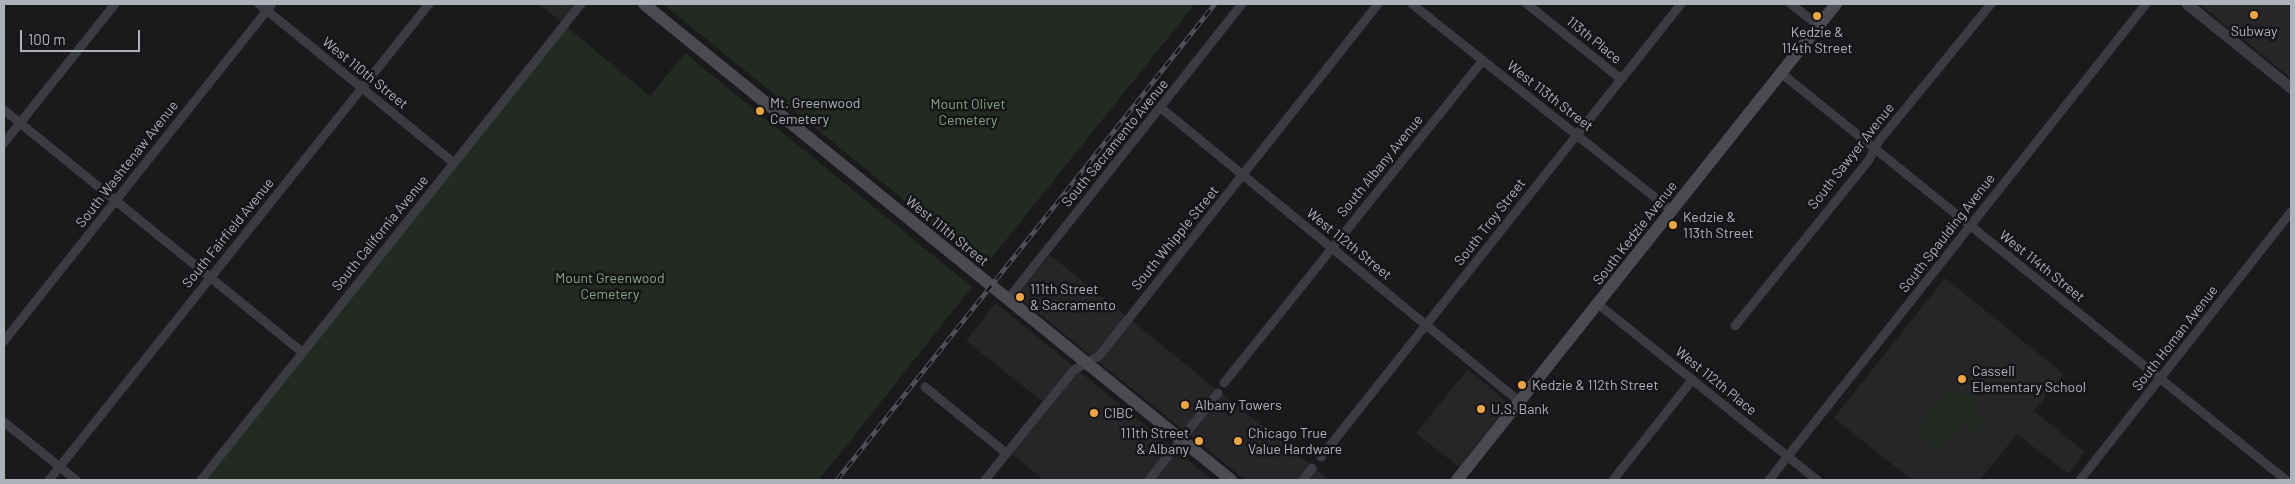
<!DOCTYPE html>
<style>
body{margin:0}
#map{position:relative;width:2295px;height:484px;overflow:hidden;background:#1a1a1c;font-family:Barlow,sans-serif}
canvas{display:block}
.frame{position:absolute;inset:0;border:5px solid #adb2bb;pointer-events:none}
.scale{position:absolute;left:20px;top:30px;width:120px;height:22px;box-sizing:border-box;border:2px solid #adb2bb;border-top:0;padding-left:6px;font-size:15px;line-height:18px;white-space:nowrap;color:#adb2bb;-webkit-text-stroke:4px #151517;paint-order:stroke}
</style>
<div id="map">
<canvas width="2295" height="484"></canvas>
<div class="frame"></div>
<div class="scale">100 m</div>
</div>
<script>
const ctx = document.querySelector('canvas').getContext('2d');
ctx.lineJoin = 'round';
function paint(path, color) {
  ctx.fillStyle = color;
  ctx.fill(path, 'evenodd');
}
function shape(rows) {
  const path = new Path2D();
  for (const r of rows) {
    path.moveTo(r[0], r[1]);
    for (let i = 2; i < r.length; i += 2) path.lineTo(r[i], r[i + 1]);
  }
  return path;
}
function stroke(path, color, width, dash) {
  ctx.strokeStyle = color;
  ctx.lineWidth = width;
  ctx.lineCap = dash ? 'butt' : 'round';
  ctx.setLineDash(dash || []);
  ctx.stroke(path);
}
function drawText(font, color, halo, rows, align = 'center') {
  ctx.font = font + ' Barlow,sans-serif';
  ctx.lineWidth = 5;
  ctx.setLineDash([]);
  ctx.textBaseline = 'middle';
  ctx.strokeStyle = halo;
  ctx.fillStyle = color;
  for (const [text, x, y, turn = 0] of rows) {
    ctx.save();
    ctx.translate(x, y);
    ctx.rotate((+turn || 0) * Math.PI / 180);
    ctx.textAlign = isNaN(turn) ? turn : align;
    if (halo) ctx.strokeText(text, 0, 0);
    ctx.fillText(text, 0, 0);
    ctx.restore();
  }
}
paint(shape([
 [539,4,585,4,566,26],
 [2199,4,2291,4,2291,78],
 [1050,255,1329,480,1245,480,1016,295],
 [1945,278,2064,374,2034,411,2085,452,2068,474,2017,434,1980,480,1912,480,1834,418],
 [996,303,1212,480,1044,480,1009,452,1046,404,966,341],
 [1468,369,1509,404,1459,467,1416,433]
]), '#262629');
paint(shape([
 [663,4,1195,4,985,266],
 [566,26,650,96,685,53,972,287,819,480,206,480],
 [1947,393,1983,397,1974,409,1987,420,1975,435,1962,425,1941,452,1916,430]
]), '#222a22');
stroke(shape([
 [259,4,454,163],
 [1412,4,1672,211],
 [1527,4,1621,79],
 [1791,4,1819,26],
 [1781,73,2286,480],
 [1161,108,1520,402],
 [4,110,302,352],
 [4,143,115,4],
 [1008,299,1242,4],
 [1598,304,1817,480],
 [1735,326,1869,160,1879,141,1991,4],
 [4,341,272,4],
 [1224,383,1483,60],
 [925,387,1006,453],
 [4,422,76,480],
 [1321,457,1681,4],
 [49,480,429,4],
 [201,480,581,4],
 [985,480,1074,370,1099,356,1378,4],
 [1149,480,1218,393],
 [1303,480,1312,468],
 [1613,480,1692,380],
 [1769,480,2146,4],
 [2080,480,2291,212]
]), '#3b3c41', 9);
stroke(shape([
 [2187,4,2291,88]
]), '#3b3c41', 11);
stroke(shape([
 [644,4,1231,480],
 [1457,480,1836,4]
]), '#494b51', 12);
const rail = shape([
 [837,480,1215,4]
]);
stroke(rail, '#4e5056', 4.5);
stroke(rail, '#151517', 2.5, [8]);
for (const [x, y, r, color] of [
 [2254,15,5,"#eba543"],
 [1817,16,5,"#eba543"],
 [760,111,5,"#eba543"],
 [1673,225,5,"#eba543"],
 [1020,297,5,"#eba543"],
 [1962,379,5,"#eba543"],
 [1522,385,5,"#eba543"],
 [1185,405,5,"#eba543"],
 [1481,409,5,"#eba543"],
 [1094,413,5,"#eba543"],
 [1199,441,5,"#eba543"],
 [1238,441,5,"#eba543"]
]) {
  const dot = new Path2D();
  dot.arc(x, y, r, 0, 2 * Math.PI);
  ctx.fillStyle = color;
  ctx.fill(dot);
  stroke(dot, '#151517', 2);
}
drawText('14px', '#adb2bb', '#151517', [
 ["Subway",2254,31,"center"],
 ["Kedzie &",1817,32,"center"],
 ["114th Street",1817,48,"center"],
 ["Mt. Greenwood",770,103],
 ["Cemetery",770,119],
 ["Kedzie &",1683,217],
 ["113th Street",1683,233],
 ["111th Street",1030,289],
 ["& Sacramento",1030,305],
 ["Cassell",1972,371],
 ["Elementary School",1972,387],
 ["Kedzie & 112th Street",1532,385],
 ["Albany Towers",1195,405],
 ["U.S. Bank",1491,409],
 ["CIBC",1104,413],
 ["111th Street",1189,433,"right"],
 ["& Albany",1189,449,"right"],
 ["Chicago True",1248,433],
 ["Value Hardware",1248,449]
], 'left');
drawText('14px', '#adb2bb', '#151517', [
 ["113th Place",1594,40,39],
 ["West 110th Street",365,73,39],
 ["West 113th Street",1550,96,38],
 ["South Sacramento Avenue",1115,143,-51],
 ["South Sawyer Avenue",1851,156,-52],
 ["South Washtenaw Avenue",127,164,-52],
 ["South Albany Avenue",1380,166,-51],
 ["South Troy Street",1490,222,-52],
 ["West 111th Street",947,231,39],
 ["South Fairfield Avenue",228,233,-51],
 ["South California Avenue",380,233,-51],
 ["South Kedzie Avenue",1635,233,-52],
 ["South Spaulding Avenue",1947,233,-52],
 ["South Whipple Street",1175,238,-51],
 ["West 112th Street",1349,244,39],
 ["West 114th Street",2042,266,39],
 ["South Homan Avenue",2175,338,-52],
 ["West 112th Place",1716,381,39]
]);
drawText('14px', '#85a585', '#151517', [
 ["Mount Olivet",968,104],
 ["Cemetery",968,120],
 ["Mount Greenwood",610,278],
 ["Cemetery",610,294]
]);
</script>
